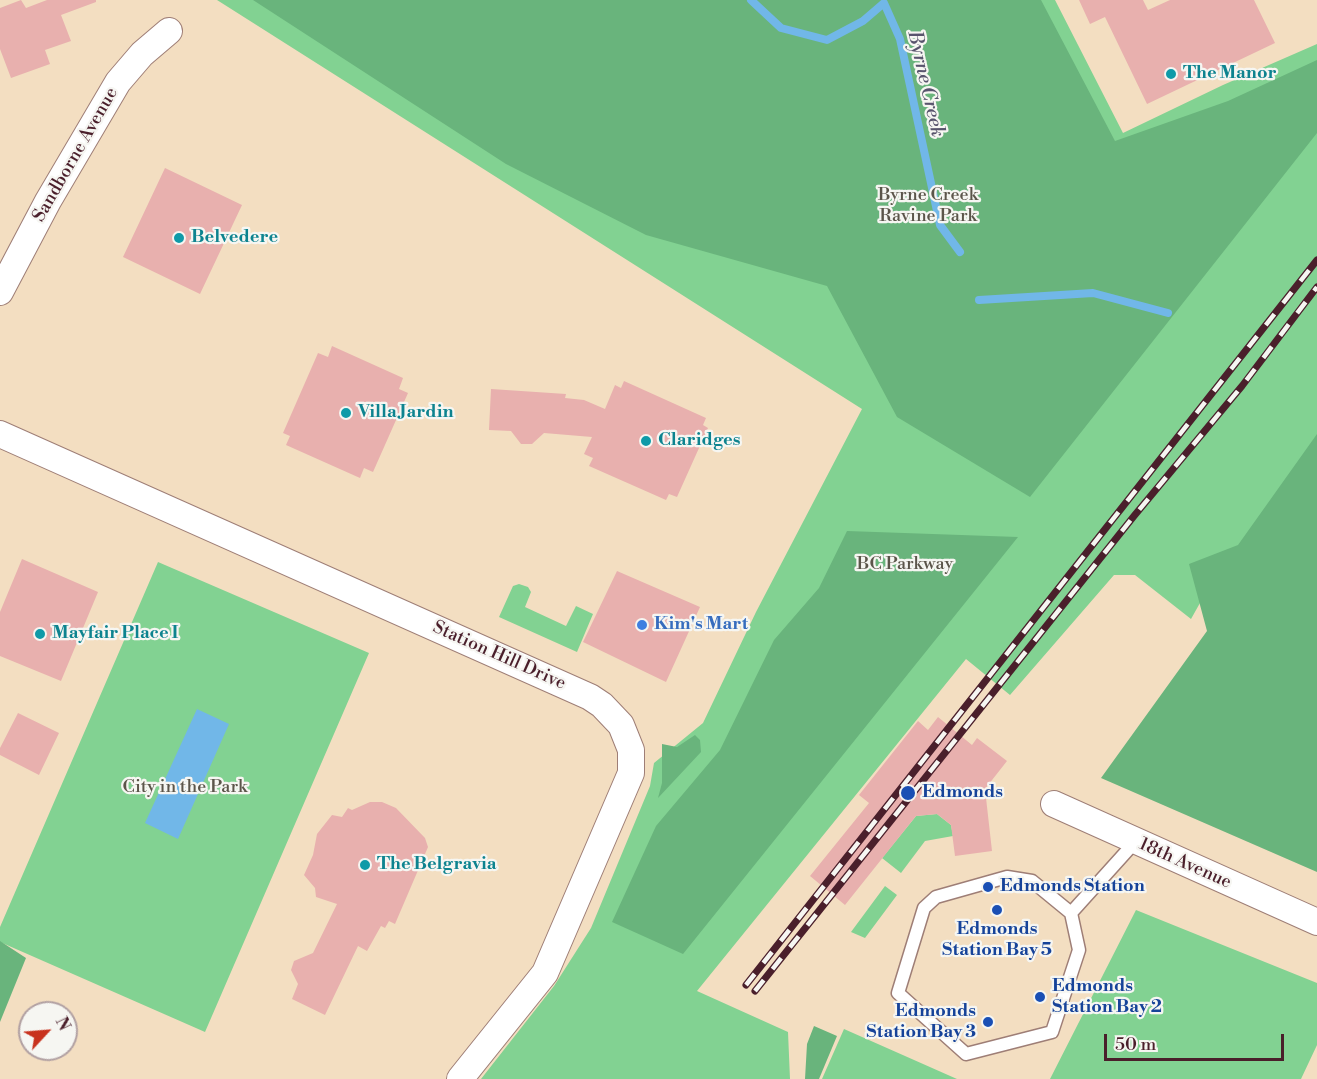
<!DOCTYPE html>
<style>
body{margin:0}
#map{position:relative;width:1317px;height:1079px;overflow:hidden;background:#f3dec1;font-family:"Libre Bodoni",serif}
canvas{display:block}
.north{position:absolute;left:18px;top:1001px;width:60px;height:60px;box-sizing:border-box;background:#f6f6f2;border:2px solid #b1a0a2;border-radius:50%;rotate:64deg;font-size:16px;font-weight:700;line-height:24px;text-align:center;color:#4a1f2b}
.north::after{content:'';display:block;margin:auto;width:21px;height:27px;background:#c8321e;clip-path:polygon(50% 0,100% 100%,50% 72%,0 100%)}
.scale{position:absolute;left:1104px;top:1034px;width:180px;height:27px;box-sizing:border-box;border:3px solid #4a1f2b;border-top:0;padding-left:8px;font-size:18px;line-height:21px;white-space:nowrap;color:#4a1f2b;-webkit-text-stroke:4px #f6f6f2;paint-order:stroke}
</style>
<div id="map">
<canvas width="1317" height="1079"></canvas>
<div class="north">N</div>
<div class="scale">50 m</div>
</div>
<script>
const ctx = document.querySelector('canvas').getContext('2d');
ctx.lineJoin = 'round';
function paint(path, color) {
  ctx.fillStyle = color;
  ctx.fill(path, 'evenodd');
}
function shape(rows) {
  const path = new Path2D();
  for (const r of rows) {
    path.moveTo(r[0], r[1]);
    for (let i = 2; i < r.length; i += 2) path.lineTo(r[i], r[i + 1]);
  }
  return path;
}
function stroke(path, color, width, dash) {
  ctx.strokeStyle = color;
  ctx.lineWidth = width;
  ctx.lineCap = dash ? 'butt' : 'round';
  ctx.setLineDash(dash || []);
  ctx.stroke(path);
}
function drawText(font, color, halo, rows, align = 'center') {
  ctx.font = font + ' "Libre Bodoni",serif';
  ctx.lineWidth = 4.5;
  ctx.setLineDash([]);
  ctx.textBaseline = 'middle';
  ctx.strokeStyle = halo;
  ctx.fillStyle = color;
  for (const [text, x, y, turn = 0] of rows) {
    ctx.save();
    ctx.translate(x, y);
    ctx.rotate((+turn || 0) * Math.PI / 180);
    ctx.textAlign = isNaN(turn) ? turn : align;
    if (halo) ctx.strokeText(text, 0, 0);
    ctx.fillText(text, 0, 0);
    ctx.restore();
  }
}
paint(shape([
 [217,0,1055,0,1123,133,1223,85,1317,44,1317,594,1223,562,1191,619,1135,575,1114,575,1010,695,966,659,697,991,788,1032,790,1079,481,1079,554,986,591,928,650,786,654,763,703,723,756,612,862,409],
 [158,562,369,653,205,1032,0,942,0,927],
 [519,584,528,587,531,592,525,607,566,626,576,606,593,614,577,652,499,617,513,586],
 [937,814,951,825,953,836,925,841,901,873,882,858,916,816],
 [885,886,897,895,865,938,851,932],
 [1136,910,1317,983,1317,1045,1301,1079,1050,1079],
 [844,1029,957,1079,822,1079]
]), '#82d292');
paint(shape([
 [253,0,1041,0,1115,141,1228,101,1317,60,1317,133,1030,497,897,417,827,286,646,235,506,164],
 [1317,434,1317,872,1101,778,1207,631,1189,564,1238,545],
 [847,531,1018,537,683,954,612,922,656,826,720,750,774,640,819,588],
 [695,735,700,740,701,752,658,798,662,783,662,744,677,747],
 [0,941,26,958,0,1022],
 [814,1026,837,1036,819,1079,805,1079,807,1044]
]), '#69b47c');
paint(shape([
 [197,709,229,724,178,839,145,823]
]), '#71b7e8');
stroke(shape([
 [751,0,781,28,827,40,863,21,884,3,900,39,940,225,960,252],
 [979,300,1093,293,1168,313]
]), '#71b7e8', 8);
paint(shape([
 [21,0,26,8,47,0,96,0,96,2,61,15,71,41,45,50,50,64,11,78,0,49,0,8],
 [1079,0,1143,0,1148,10,1170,0,1254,0,1275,43,1147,104,1105,17,1090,24],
 [165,168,242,205,200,294,123,257],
 [332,346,403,378,399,389,408,393,373,472,364,468,360,478,286,445,290,436,283,433,318,353,328,357],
 [624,381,706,418,703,425,708,428,677,497,669,494,666,500,589,466,593,458,584,454,592,437,544,433,532,444,521,444,511,431,489,430,491,389,566,394,565,398,584,400,605,409,615,385,621,388],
 [22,559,98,592,61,681,0,656,0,612],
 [617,571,700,607,666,682,583,642],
 [18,713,59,733,39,775,0,755,0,748],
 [938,717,972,745,977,738,1007,761,985,789,992,851,955,856,951,825,937,814,916,816,845,905,810,876,869,803,859,795,918,721,928,730],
 [370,802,382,802,396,808,425,838,428,847,395,924,389,921,385,928,381,926,367,951,358,946,325,1015,292,999,298,984,291,970,294,961,313,953,337,904,316,897,315,888,304,875,313,855,317,834,332,815,342,817,348,808,352,810]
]), '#e8b0ae');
const service = shape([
 [1007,877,1032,881,1071,913,1079,950,1052,1032,966,1054,898,993,924,908,936,897,1007,877],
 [1071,913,1135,842]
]);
const minor = shape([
 [0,292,48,201,118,82,142,54,169,31],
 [0,434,590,697,602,705,621,725,631,750,631,773,545,973,460,1079],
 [1054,804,1317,922]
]);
stroke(service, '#9e7e76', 15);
stroke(minor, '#9e7e76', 28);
stroke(service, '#fff', 12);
stroke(minor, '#fff', 26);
const rail = shape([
 [746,985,1317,260],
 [755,991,1134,516,1242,386,1317,287]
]);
stroke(rail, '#4a1f2b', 7);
stroke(rail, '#f6f6f2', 4.5, [14]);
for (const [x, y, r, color] of [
 [1171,74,6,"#0f9aa8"],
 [179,238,6,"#0f9aa8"],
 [346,413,6,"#0f9aa8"],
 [646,441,6,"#0f9aa8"],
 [642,625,6,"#3f7fe0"],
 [40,634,6,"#0f9aa8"],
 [908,793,8,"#1a4fb4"],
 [365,865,6,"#0f9aa8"],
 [988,887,6,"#1a4fb4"],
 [997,910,6,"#1a4fb4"],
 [1040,997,6,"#1a4fb4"],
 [988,1022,6,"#1a4fb4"]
]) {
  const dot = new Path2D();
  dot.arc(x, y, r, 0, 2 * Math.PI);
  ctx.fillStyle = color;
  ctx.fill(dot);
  stroke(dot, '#f6f6f2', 2);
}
drawText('bold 18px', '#0d838f', '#f6f6f2', [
 ["The Manor",1183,74],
 ["Belvedere",191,238],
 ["Villa Jardin",358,413],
 ["Claridges",658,441],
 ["Mayfair Place I",52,634],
 ["The Belgravia",377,865]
], 'left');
drawText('18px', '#4a1f2b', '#f6f6f2', [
 ["Sandborne Avenue",76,155,-60],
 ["Station Hill Drive",499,656,24],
 ["18th Avenue",1185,864,24]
]);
drawText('18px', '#5b554a', '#f6f6f2', [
 ["Byrne Creek",928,196],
 ["Ravine Park",928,217],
 ["BC Parkway",905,565],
 ["City in the Park",185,788]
]);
drawText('bold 18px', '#366cbe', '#f6f6f2', [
 ["Kim's Mart",654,625]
], 'left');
drawText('bold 18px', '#164399', '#f6f6f2', [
 ["Edmonds",922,793],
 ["Edmonds Station",1000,887],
 ["Edmonds",997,930,"center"],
 ["Station Bay 5",997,951,"center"],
 ["Edmonds",1052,987],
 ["Station Bay 2",1052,1008],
 ["Edmonds",976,1012,"right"],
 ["Station Bay 3",976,1033,"right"]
], 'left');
drawText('italic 20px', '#58546d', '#f6f6f2', [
 ["Byrne Creek",925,84,77]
]);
</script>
